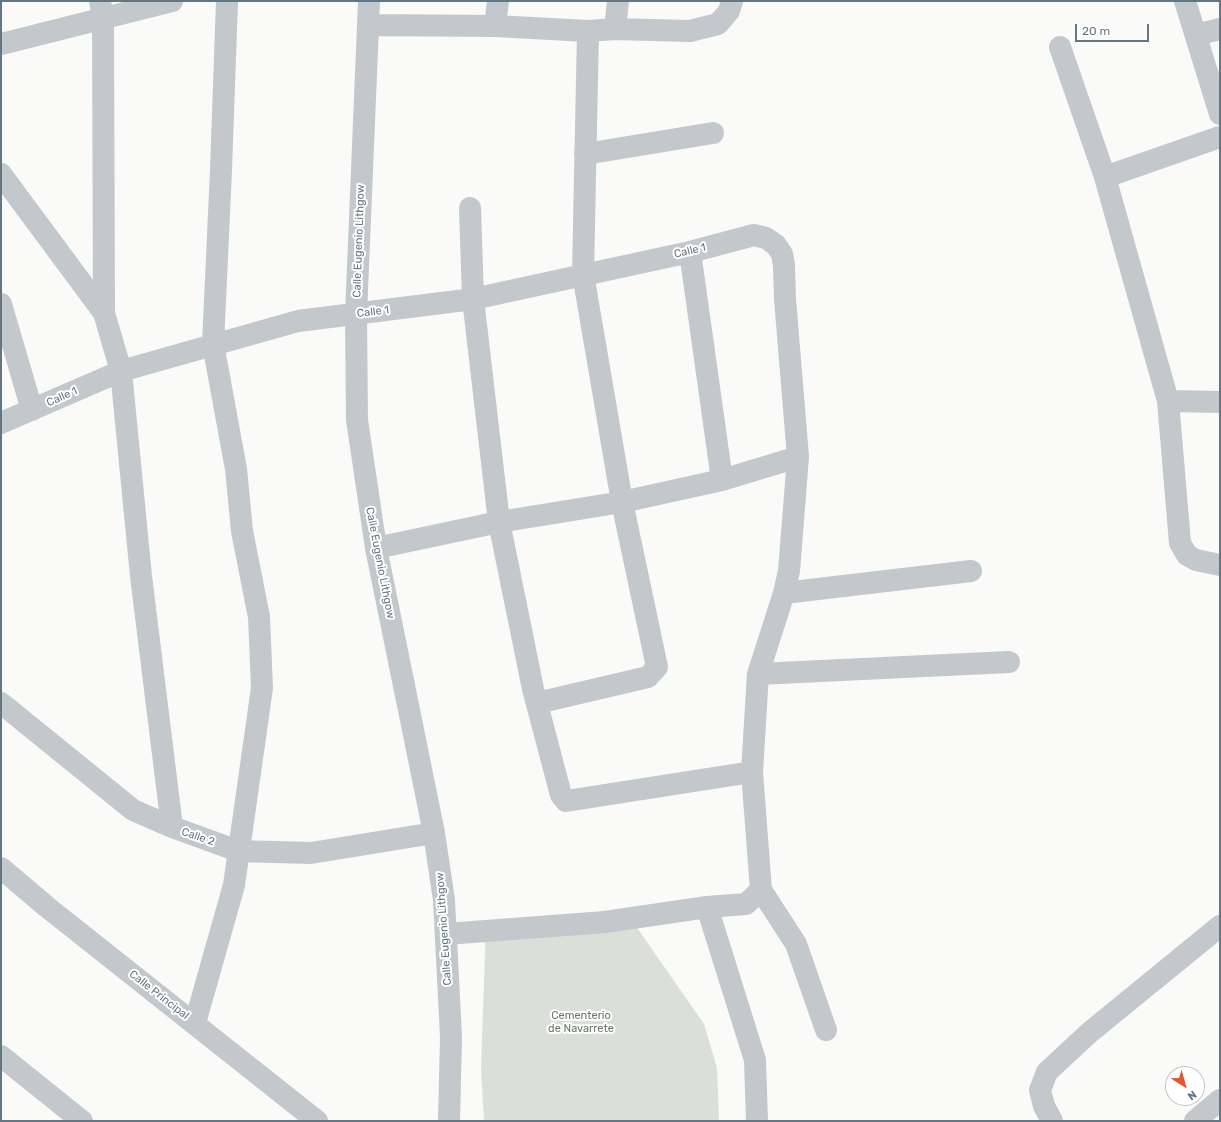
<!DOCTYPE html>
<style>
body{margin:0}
#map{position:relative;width:1221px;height:1122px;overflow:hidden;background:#fafaf8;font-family:Rubik,sans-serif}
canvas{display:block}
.frame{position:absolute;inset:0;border:2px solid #657683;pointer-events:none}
.north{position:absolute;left:1165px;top:1066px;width:40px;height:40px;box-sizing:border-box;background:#fff;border:1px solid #c1c8cd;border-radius:50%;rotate:143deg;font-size:11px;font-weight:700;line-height:16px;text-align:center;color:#657683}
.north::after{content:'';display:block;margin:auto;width:14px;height:18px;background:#e4572e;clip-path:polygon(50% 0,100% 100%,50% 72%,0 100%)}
.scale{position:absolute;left:1075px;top:24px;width:74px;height:18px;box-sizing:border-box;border:2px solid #657683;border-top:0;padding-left:5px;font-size:12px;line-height:14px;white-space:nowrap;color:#657683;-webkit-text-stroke:3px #fff;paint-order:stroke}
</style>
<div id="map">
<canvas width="1221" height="1122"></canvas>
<div class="frame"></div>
<div class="north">N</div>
<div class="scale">20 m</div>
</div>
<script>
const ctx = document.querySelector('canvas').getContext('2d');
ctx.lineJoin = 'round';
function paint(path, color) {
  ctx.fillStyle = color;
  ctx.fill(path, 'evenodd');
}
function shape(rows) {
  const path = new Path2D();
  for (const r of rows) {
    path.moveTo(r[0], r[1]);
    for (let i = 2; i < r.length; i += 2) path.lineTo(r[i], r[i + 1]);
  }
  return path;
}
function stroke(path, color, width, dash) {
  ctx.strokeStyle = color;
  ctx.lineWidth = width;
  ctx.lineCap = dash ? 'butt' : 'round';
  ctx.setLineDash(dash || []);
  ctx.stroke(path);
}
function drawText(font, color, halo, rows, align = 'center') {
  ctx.font = font + ' Rubik,sans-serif';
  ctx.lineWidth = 4;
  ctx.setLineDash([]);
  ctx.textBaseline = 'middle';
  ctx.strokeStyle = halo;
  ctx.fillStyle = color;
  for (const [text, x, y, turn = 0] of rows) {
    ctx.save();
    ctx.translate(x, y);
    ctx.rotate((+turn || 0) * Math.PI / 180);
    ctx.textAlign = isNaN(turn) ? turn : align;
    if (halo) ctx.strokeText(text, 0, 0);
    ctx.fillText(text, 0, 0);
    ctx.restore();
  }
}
paint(shape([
 [624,909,704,1024,717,1068,719,1121,484,1121,481,1069,486,925]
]), '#dadfd7');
stroke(shape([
 [100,1,103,19,104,313,121,371,141,576,172,827],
 [369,1,356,315,357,420,376,548,434,833,444,900,451,1037,449,1121],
 [1185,1,1220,114],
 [368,25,495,26,588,31,615,29,690,31,718,24,729,11,732,1],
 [495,26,498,1],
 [615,29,618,1],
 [1196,35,1220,29],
 [1,44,172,1],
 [1060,47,1105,177,1168,401,1220,402],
 [585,154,713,133],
 [1,174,104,313],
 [1105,177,1220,137],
 [470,208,473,299,499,522,533,689,561,795,566,801,752,772],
 [690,252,722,480],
 [1,304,32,410],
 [1168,401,1180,543,1187,555,1196,560,1220,565],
 [1,423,121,371,298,321,473,299,690,252,754,235,766,238,776,245,782,254,784,265,785,299,798,457,789,571,784,593,758,674,752,772,761,890,796,944,826,1030],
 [376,548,499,522,622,502,722,480,798,457],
 [784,593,971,571],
 [758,674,1009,662],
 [1,703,133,810,172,827,238,851,311,853,434,833],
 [537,703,648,677,657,667,622,502,583,274,588,31],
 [1,868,47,907,317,1121],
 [707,907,755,1060,757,1121],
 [446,934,605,922,707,907,746,904,761,890],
 [195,1023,234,885,262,688,259,617,242,531,236,469,213,344,221,170,227,1],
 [1,1056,82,1121],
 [1052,1121,1044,1106,1040,1090,1047,1072,1089,1033,1220,926],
 [1195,1121,1220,1100]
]), '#c3c8cc', 22);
drawText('11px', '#657683', '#fff', [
 ["Calle Eugenio Lithgow",359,241,-88],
 ["Calle 1",690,251,-13],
 ["Calle 1",373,312,-7],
 ["Calle 1",62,397,-24],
 ["Calle Eugenio Lithgow",380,563,79],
 ["Calle 2",198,837,19],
 ["Calle Eugenio Lithgow",444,929,-94],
 ["Calle Principal",159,995,38]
]);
drawText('11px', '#687a64', '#fff', [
 ["Cementerio",581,1016],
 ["de Navarrete",581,1029]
]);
</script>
